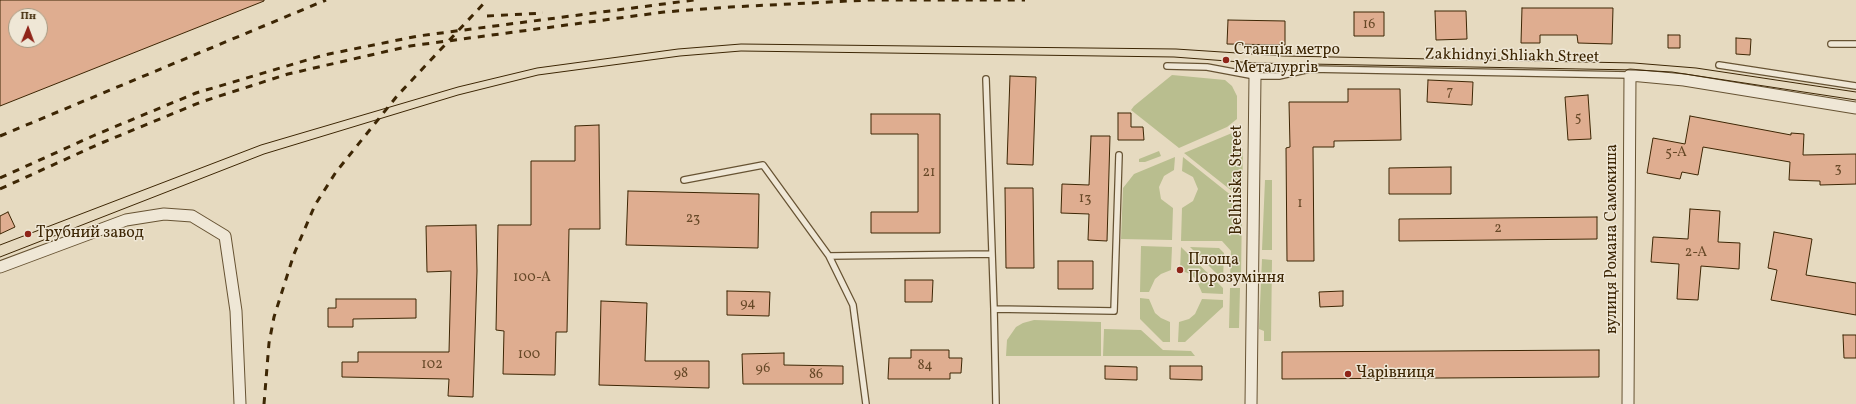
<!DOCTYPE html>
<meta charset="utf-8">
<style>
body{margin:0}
#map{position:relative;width:1856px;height:404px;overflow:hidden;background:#e6dac0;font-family:Vollkorn,serif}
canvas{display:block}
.north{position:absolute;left:8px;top:8px;width:40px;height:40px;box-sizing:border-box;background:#efe7d6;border:1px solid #a89a82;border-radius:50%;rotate:1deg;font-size:11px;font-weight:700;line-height:16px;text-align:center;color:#3d2604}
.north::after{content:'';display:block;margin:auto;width:14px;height:18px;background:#8f2418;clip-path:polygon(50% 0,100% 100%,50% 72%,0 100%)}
</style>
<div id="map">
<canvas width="1856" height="404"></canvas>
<div class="north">Пн</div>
</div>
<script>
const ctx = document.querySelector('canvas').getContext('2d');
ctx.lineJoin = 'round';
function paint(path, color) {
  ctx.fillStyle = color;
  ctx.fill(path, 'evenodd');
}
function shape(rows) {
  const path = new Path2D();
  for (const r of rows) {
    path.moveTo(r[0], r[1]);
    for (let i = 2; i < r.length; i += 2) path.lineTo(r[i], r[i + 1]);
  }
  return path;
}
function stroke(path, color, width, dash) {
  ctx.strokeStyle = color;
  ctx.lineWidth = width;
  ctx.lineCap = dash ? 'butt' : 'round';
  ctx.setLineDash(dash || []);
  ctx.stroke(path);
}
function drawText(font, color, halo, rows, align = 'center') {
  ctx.font = font + ' Vollkorn,serif';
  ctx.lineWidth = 3;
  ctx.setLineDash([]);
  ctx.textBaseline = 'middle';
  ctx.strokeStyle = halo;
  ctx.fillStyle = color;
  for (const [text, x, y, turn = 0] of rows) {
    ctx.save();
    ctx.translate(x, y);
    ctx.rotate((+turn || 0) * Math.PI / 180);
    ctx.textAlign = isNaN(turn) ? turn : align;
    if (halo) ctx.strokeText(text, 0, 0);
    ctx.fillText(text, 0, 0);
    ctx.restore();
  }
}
paint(shape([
 [1172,75,1225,80,1232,86,1237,96,1237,119,1227,127,1179,148,1131,110,1134,106],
 [1232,133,1237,137,1238,149,1243,149,1242,199,1184,153],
 [1159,151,1161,156,1145,162,1139,162,1139,159],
 [1175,157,1174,170,1164,176,1159,187,1161,199,1173,208,1172,240,1121,239,1123,188,1134,174],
 [1183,157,1242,204,1241,277,1230,277,1231,251,1222,241,1181,241,1182,208,1193,201,1198,189,1193,177,1182,171],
 [1265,180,1272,180,1272,250,1262,250],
 [1141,246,1172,247,1171,270,1161,274,1155,279,1149,292,1140,292],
 [1181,247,1223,288,1223,294,1202,293,1196,279,1190,274,1180,270],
 [1190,247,1219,248,1224,253,1223,280],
 [1262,259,1272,260,1271,341,1264,341,1264,331,1259,329],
 [1230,288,1240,288,1239,328,1229,328],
 [1140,298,1149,299,1155,313,1161,318,1170,322,1170,342,1163,342,1140,319],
 [1202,299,1223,300,1223,307,1185,342,1178,342,1179,322,1189,319,1195,314],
 [1034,320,1101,322,1101,356,1006,356,1007,340,1016,327,1023,323],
 [1104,329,1141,330,1163,350,1191,351,1195,356,1103,356]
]), '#b9be8f');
const building = shape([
 [0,0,264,0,264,1,0,106,0,0],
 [16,16,40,16,40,40,16,40,16,16],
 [1522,8,1613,8,1612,44,1578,43,1577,35,1540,35,1540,43,1521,43,1522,8],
 [1435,11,1466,11,1467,39,1436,40,1435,11],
 [1354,12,1384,12,1384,36,1354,36,1354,12],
 [1228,20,1285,21,1285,45,1227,44,1228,20],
 [1668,35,1680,35,1680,48,1668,48,1668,35],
 [1736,38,1751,39,1750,55,1736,54,1736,38],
 [1010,76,1036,77,1033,165,1007,164,1010,76],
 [1428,80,1473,82,1472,105,1427,102,1428,80],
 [1348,89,1400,89,1401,140,1334,141,1334,147,1313,147,1314,261,1287,261,1286,148,1290,147,1289,102,1348,102,1348,89],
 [1588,95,1591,139,1568,140,1565,97,1588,95],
 [1118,113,1131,113,1131,127,1143,127,1144,140,1118,140,1118,113],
 [871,114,940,114,940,233,871,233,871,212,918,212,918,134,871,134,871,114],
 [1690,116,1791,135,1791,133,1804,134,1803,155,1856,154,1856,184,1820,185,1820,181,1789,180,1790,162,1703,147,1698,175,1682,172,1680,179,1647,173,1653,138,1685,144,1690,116],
 [599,125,600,229,569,229,567,332,556,332,555,375,503,374,504,331,496,330,498,225,531,225,531,161,575,161,575,126,599,125],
 [1091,136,1110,136,1107,241,1088,240,1089,214,1061,213,1062,184,1089,185,1091,136],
 [1451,167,1451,194,1389,194,1389,168,1451,167],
 [1005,188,1033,188,1034,268,1006,268,1005,188],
 [628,191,759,194,758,248,626,245,628,191],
 [1690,209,1720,211,1718,242,1740,243,1739,269,1701,266,1698,300,1677,299,1679,264,1651,262,1653,237,1688,239,1690,209],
 [8,212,15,227,0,234,0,216,8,212],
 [1597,217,1597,239,1399,241,1399,219,1597,217],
 [476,225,477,271,473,397,448,396,449,379,342,377,342,362,358,362,358,352,449,352,451,271,427,272,426,226,476,225],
 [1774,232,1812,239,1806,275,1856,283,1856,315,1771,300,1777,270,1768,268,1774,232],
 [1058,261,1093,261,1093,289,1058,289,1058,261],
 [905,280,933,280,932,302,905,302,905,280],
 [727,291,770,292,769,316,727,315,727,291],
 [1343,291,1343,306,1320,307,1319,292,1343,291],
 [336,299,416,299,416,318,353,319,353,327,328,327,328,308,336,308,336,299],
 [601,301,647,303,645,361,709,361,709,388,599,385,601,301],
 [1843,335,1856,335,1856,358,1844,358,1843,335],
 [911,350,949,350,949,358,962,358,961,373,950,373,950,379,888,379,889,358,911,358,911,350],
 [1599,350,1599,377,1282,379,1282,352,1599,350],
 [784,353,784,365,843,366,843,384,743,384,742,354,784,353],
 [1105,366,1137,367,1137,380,1105,379,1105,366],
 [1170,366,1202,366,1202,380,1170,379,1170,366]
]);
paint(building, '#dfad90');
stroke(building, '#3d2604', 1);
const service = shape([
 [1831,44,1856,44],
 [1719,65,1856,86],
 [1167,66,1207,67,1255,76,1279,76,1310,69,1630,75],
 [986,79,994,309,996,404],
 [684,180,763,165,829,256,992,254],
 [829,256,853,305,866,404],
 [994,309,1114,311,1119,155]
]);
const minor = shape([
 [0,267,126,220,164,214,192,216,225,236,236,311,240,404],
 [1251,404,1255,76],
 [1628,404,1630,75,1684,80,1856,108]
]);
stroke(service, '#675333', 8);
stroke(minor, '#675333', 13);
stroke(service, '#efe7d6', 5.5);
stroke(minor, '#efe7d6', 11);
stroke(shape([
 [0,245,261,145,458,87,537,68,678,49,741,44,1176,49,1283,56,1634,63,1696,68,1856,92],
 [0,257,264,154,458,95,538,75,680,56,741,51,1174,57,1254,63,1636,70,1672,72,1856,100]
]), '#3d2604', 1);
stroke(shape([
 [487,16,543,13],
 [0,136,326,0],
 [0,178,95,135,196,93,324,55,418,36,694,0],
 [0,189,99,144,201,102,288,74,410,46,664,12,730,7,869,0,1025,0],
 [264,404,269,343,274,317,294,254,315,205,336,172,397,96,487,0]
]), '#3d2604', 3, [7, 7]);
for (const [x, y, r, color] of [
 [1226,60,4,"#8f2418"],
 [28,234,4,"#8f2418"],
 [1180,270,4,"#8f2418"],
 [1348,374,4,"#8f2418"]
]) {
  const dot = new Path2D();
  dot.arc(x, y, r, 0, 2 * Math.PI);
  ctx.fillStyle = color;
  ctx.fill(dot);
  stroke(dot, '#efe7d6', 1.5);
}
drawText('14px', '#664827', null, [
 ["16",1369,25],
 ["7",1450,92],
 ["5",1578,118],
 ["5-А",1676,153],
 ["3",1838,169],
 ["21",929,173],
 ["13",1085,199],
 ["1",1300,204],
 ["23",693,219],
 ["2",1498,229],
 ["2-А",1696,253],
 ["100-А",532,278],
 ["94",748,304],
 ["100",529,355],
 ["102",432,365],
 ["84",925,366],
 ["96",763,369],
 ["98",681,374],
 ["86",816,375]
]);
drawText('16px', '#3d2604', '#efe7d6', [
 ["Станція метро",1234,51],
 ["Металургів",1234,69],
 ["Трубний завод",36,234],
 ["Площа",1188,261],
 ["Порозуміння",1188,279],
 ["Чарівниця",1356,374]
], 'left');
drawText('16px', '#3d2604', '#efe7d6', [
 ["Zakhidnyi Shliakh Street",1512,57,1],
 ["Belhiiska Street",1238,180,-90],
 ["вулиця Романа Самокиша",1613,239,-90]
]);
</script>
